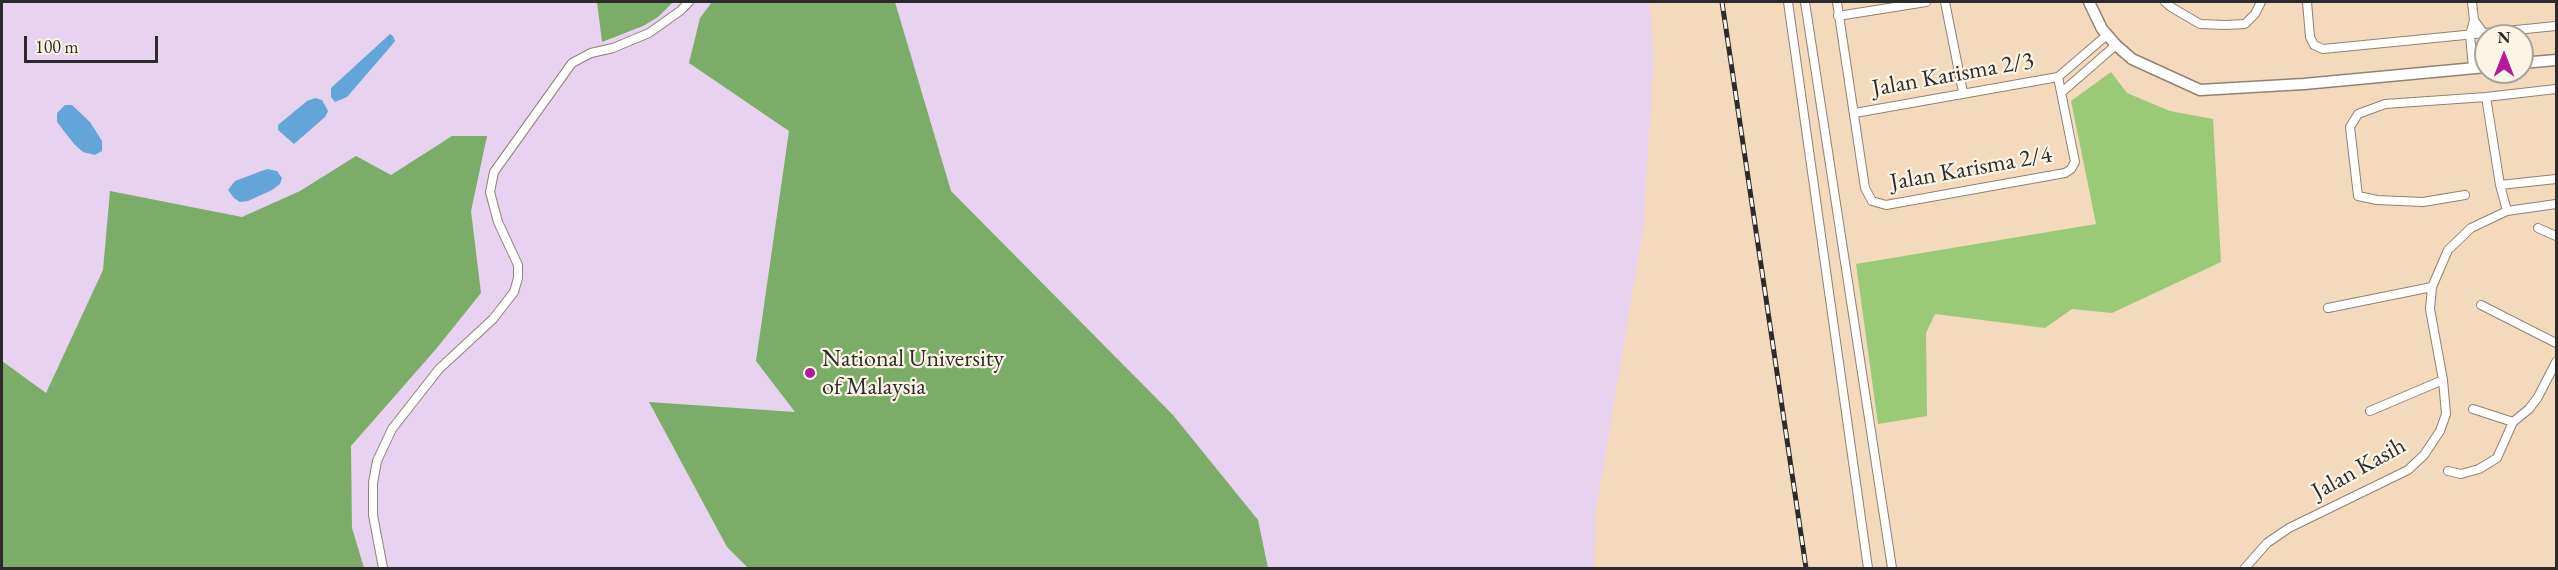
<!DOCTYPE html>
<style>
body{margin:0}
#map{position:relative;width:2558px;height:570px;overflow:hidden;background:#f4dabc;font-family:"EB Garamond",serif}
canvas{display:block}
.frame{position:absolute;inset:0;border:3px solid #2b2b2b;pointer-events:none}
.north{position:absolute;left:2474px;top:24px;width:60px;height:60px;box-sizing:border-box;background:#fcf5e5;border:2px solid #a8a49b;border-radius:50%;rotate:0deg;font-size:16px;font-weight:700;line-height:24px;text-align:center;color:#2b2b2b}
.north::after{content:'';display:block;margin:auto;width:21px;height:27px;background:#b5179e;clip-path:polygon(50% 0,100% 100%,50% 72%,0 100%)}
.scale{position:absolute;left:24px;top:36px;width:134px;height:27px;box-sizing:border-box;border:3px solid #2b2b2b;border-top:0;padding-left:8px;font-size:18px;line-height:21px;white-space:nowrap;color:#2b2b2b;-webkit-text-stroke:4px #fcf5e5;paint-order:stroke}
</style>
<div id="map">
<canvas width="2558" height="570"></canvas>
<div class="frame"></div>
<div class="north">N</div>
<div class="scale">100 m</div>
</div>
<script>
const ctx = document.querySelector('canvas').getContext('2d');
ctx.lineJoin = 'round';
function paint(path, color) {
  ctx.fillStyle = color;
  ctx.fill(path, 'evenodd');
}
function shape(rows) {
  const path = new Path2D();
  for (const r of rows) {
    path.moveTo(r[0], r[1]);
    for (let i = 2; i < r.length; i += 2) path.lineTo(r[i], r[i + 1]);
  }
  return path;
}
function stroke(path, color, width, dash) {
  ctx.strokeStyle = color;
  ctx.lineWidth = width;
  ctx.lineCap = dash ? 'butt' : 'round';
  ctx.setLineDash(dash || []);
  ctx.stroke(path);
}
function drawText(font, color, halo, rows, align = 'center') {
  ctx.font = font + ' "EB Garamond",serif';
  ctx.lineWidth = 4.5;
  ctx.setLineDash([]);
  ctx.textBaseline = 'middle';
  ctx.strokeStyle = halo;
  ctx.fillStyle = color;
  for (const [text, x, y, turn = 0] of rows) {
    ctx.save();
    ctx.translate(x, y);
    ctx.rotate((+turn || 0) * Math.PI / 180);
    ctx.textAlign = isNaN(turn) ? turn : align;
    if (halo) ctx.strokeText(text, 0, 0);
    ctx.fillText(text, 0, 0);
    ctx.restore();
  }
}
paint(shape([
 [2,2,1649,2,1654,55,1643,229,1595,517,1594,568,2,568]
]), '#e7d2ef');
paint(shape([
 [2111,72,2127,93,2170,111,2213,119,2221,262,2112,313,2072,309,2045,328,1935,314,1926,333,1927,416,1878,424,1856,264,2096,224,2071,101]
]), '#9ac978');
paint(shape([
 [597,2,673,2,658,17,643,26,602,42],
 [712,2,895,2,951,191,1173,415,1258,520,1268,568,748,568,727,547,649,402,795,412,756,361,789,131,689,63,700,18],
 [452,136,487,136,471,211,481,293,436,349,351,446,352,528,364,568,2,568,2,361,46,393,103,270,110,191,242,217,300,191,356,156,391,175]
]), '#7bad68');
paint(shape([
 [390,34,393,36,395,41,391,46,347,97,335,102,331,97,331,88],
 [315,98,322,100,328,111,325,117,294,144,278,130,278,125,307,101],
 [65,105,72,105,90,122,102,141,102,151,95,155,83,152,74,144,57,122,57,113],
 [267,169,277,171,282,178,280,184,272,190,248,201,240,202,234,198,228,190,235,181]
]), '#63a5d7');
const minor = shape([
 [1788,2,1868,568],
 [1805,2,1892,568],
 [1837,2,1865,188,1872,201,1886,205,2065,173,2071,169,2075,162,2058,77],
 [1945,2,1963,92],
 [2165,2,2171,7,2200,24,2225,25,2245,24,2255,14,2261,2],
 [2307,2,2310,37,2314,45,2323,49,2556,26],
 [2472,2,2474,20,2470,35,2473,68],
 [1838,16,1926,2],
 [2474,20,2484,34,2486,49],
 [2058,77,2107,35],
 [2062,92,2116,45],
 [2486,97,2500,185,2507,211],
 [1855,113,2058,77],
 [2500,185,2556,179],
 [2465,195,2423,202,2377,200,2358,196,2350,127,2358,114,2385,104,2486,97,2556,89],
 [2538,228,2556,236],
 [2481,305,2556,343],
 [2328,308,2432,287],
 [2473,409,2513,422,2529,409,2538,397,2556,362],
 [2370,411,2443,380],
 [2448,471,2461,474,2479,469,2497,458,2513,422],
 [383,568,373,515,373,483,377,461,392,429,439,369,493,319,514,292,518,278,518,265,498,222,490,192,494,172,572,63,591,53,613,48,649,33,680,11,689,2],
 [2245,568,2267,543,2289,528,2408,470,2424,455,2440,431,2446,414,2443,380,2430,309,2432,287,2448,250,2471,228,2507,211,2556,204]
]);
const tertiary = shape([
 [2089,2,2102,29,2116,45,2132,59,2200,90,2304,84,2486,67],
 [2522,63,2556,60]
]);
stroke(minor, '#908274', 10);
stroke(tertiary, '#908274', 13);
stroke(minor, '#fff', 8);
stroke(tertiary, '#fff', 10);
const rail = shape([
 [1722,2,1806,568]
]);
stroke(rail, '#2b2b2b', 5);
stroke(rail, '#fcf5e5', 3, [9]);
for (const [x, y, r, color] of [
 [810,373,6,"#b5179e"]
]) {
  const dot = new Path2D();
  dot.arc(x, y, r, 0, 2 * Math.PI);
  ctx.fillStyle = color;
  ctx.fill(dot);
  stroke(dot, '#fcf5e5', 2);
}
drawText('24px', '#2b2b2b', '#fcf5e5', [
 ["Jalan Karisma 2/3",1953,75,-10],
 ["Jalan Karisma 2/4",1971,169,-10],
 ["Jalan Kasih",2359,469,-29]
]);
drawText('24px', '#2b2b2b', '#fcf5e5', [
 ["National University",822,359],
 ["of Malaysia",822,387]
], 'left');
</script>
